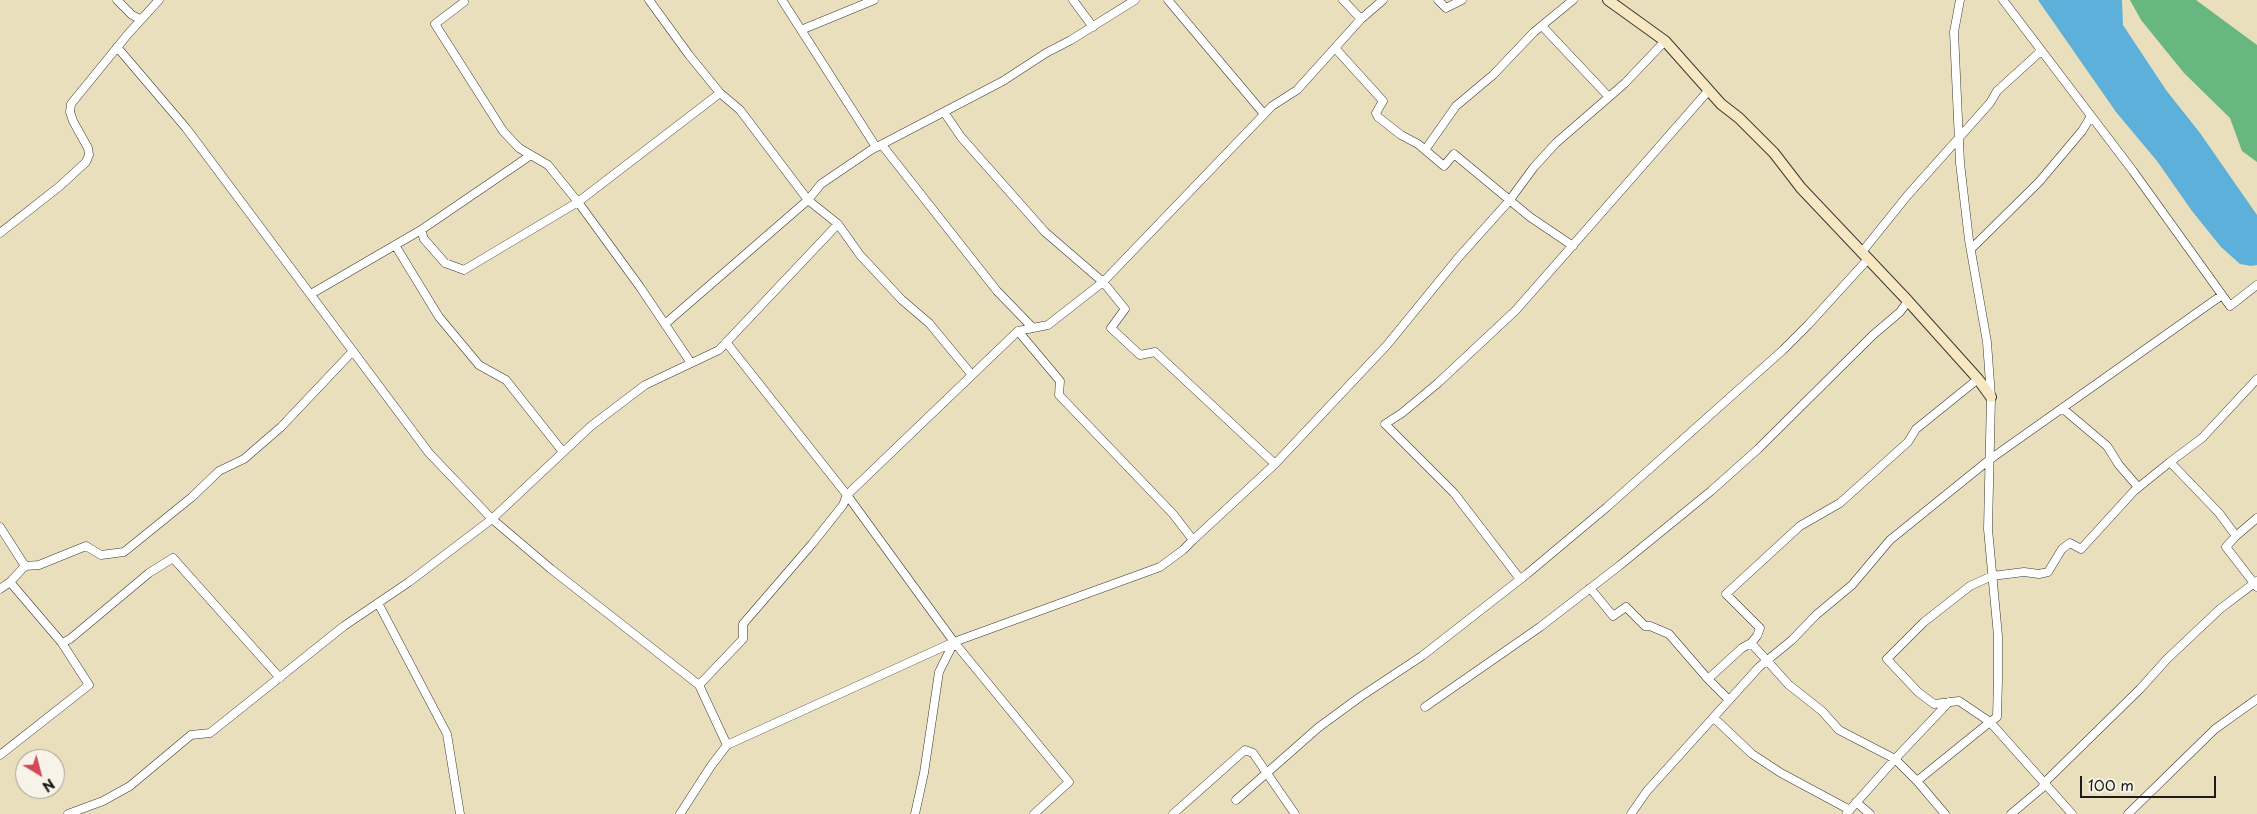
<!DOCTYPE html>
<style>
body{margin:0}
#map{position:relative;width:2257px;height:814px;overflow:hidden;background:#e9dfbc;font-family:"Playpen Sans",sans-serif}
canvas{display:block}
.north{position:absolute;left:15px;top:749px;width:50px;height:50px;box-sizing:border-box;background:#f7f3e8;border:1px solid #9f9d96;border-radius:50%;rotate:143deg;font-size:14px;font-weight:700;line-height:20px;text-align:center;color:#1c1c1c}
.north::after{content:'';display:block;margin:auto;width:18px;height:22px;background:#d1495b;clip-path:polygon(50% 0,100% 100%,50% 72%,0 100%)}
.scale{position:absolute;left:2080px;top:776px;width:136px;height:22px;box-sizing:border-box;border:2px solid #1c1c1c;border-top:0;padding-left:6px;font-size:15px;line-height:18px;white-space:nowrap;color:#1c1c1c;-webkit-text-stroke:4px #f7f3e8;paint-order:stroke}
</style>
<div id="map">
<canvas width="2257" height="814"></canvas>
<div class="north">N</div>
<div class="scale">100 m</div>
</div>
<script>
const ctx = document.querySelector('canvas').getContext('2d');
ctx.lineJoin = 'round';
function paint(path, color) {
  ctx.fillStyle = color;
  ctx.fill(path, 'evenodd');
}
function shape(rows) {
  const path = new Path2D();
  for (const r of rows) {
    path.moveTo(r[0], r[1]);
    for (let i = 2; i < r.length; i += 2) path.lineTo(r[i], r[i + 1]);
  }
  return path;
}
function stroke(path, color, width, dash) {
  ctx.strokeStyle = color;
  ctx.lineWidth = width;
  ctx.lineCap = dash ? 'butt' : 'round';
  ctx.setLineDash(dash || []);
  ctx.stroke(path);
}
paint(shape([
 [2130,0,2196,0,2257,45,2257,162,2242,151,2230,118,2184,73,2141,20]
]), '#68b680');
paint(shape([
 [2038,0,2122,0,2123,25,2166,90,2200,133,2257,215,2257,265,2251,266,2240,264,2221,247,2192,211,2157,161,2116,112]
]), '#5db0d9');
const street = shape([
 [117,0,132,15,140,19],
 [649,0,689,55,720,93,740,110,808,200,838,224,860,255,902,300,929,323,972,375],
 [782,0,876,147],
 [1073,0,1093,27],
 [1168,0,1264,114],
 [1343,0,1361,19],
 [1438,0,1446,8,1462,0],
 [1960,0,1954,32,1960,163,1969,240,1987,342,1991,397,1988,529,1998,636,1998,680,1997,717,1990,722,2072,814],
 [2003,0,2133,171,2230,306,2257,285],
 [464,2,435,24,503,131,519,148,548,165,578,202,640,287,691,363],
 [1542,26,1609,97,1625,83,1665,41],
 [801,30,874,0],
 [117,47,186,128,429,453,492,519,551,569,699,685],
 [1335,48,1383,101,1376,113,1378,117,1401,135,1418,144,1444,166,1454,154,1530,217,1573,246],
 [944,112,961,137,1045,232,1103,282,1125,309,1111,328,1140,355,1155,352,1275,464,1387,345,1458,258,1509,201,1534,167,1556,143,1609,97],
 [882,145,997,291,1033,328],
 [1425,150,1456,106,1493,75,1534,32,1573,0],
 [421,230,424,239,445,263,464,270,578,202,720,93],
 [0,233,60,186,86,162,89,155,88,148,73,121,70,112,71,104,128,34,159,0],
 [395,245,439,317,479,365,506,380,563,452],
 [1971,249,2039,182,2082,131,2091,116],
 [1862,252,1907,196,1990,103,1997,91,2041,51],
 [311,294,421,230,531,155],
 [665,324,808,200,821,184,871,150,1003,81,1046,53,1071,40,1135,0],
 [726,342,847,495,954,642,1069,782,1034,814],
 [2257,379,2202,438,2170,462,2219,513,2236,536,2226,547,2257,587],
 [2062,408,2107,446,2119,465,2138,487],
 [0,527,25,566,39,565,86,546,101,555,124,552,192,497,219,471,244,459,281,427,353,351],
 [2236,536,2257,518],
 [1193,540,1275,464],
 [1520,579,1454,493,1385,424,1402,413,1438,383,1516,310,1709,90],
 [10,582,62,643,70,639,149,573,173,558,280,678],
 [1590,588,1613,616,1626,607,1645,626,1650,626,1669,634,1708,679],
 [0,589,10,582,25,566],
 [378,603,447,734,460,814],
 [1751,643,1789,685,1822,711,1839,730,1895,759,1917,781,1945,814],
 [1729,700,1708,679,1742,648,1751,643,1757,636,1760,628,1726,594,1800,526,1840,503,1908,442,1916,429,1978,379],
 [1425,707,1540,627,1619,566,1711,491,1758,449,1873,335,1900,312,1908,301],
 [1714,718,1752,754,1781,773,1850,810],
 [727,745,954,642,1160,567,1183,550,1193,540,1173,514,1059,395,1060,381,1018,331],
 [0,755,89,685,62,643],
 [1917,781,1990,722,1959,701,1934,704,1918,692,1887,659,1924,622,1970,586,1992,576,2024,572,2039,574,2048,572,2062,549,2070,543,2081,549,2134,491,2170,462],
 [1236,800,1319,727,1360,697,1422,656,1527,574,1607,507,1783,350,1808,325,1868,259],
 [1856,802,1870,814],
 [1847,813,1895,759,1949,702],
 [68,814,103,801,130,786,191,735,210,733,344,626,409,582,492,519,591,426,645,385,719,350,838,224],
 [680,814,711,766,727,745,699,685,743,639,743,624,812,544,843,505,847,495,1018,331,1048,325,1103,282,1272,106,1297,90,1361,19,1383,0],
 [915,814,924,773,939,672,954,642],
 [1173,814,1245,750,1253,753,1295,814],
 [1631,814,1647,791,1759,667,1792,640,1816,615,1852,585,1890,540,1989,460,2222,295],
 [2011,814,2042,788,2045,782,2140,689,2167,659,2220,609,2257,581],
 [2128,814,2215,729,2257,699]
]);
const secondary = shape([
 [1608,0,1665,41,1721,104,1739,118,1774,153,1801,188,1908,301,1978,379,1991,397]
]);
stroke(street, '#3b3934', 9);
stroke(secondary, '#3b3934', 12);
stroke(street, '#fff', 8);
stroke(secondary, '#f7e8c3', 10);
</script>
